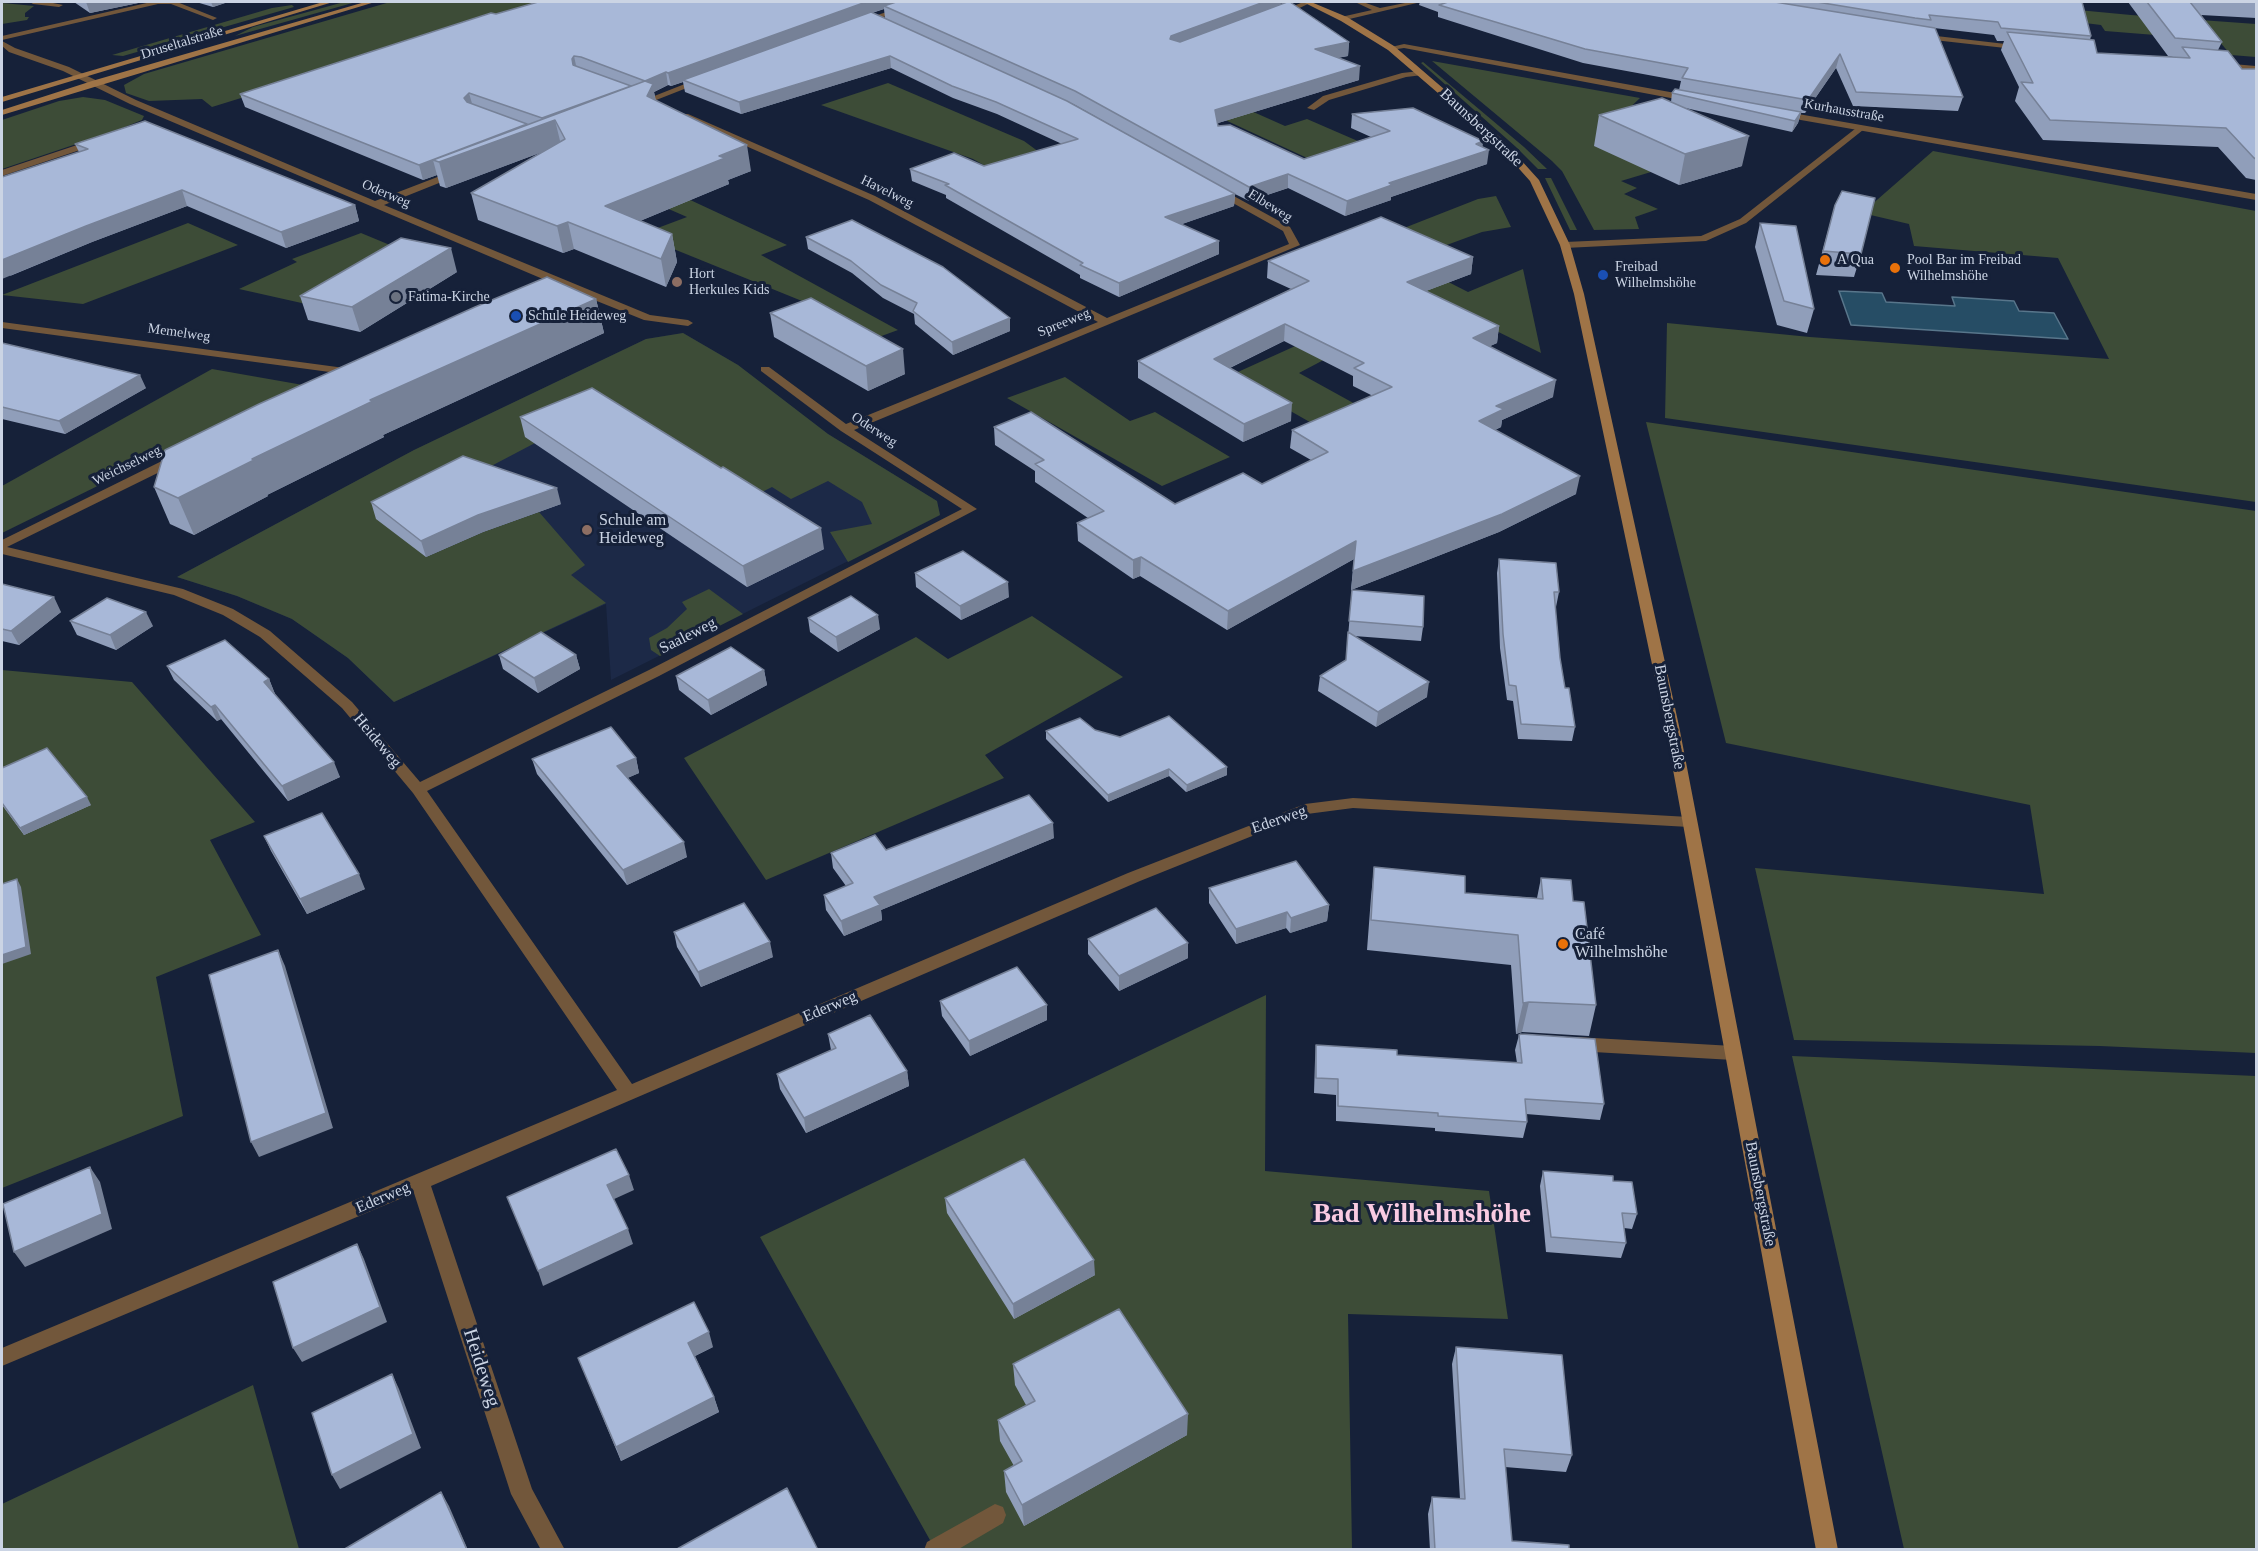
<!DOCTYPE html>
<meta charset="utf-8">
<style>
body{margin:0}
#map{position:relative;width:2258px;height:1551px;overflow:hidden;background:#162139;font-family:"Times New Roman",serif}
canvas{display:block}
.frame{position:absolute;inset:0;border:3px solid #cbd4e4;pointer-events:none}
</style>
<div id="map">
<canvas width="2258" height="1551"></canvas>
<div class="frame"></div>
</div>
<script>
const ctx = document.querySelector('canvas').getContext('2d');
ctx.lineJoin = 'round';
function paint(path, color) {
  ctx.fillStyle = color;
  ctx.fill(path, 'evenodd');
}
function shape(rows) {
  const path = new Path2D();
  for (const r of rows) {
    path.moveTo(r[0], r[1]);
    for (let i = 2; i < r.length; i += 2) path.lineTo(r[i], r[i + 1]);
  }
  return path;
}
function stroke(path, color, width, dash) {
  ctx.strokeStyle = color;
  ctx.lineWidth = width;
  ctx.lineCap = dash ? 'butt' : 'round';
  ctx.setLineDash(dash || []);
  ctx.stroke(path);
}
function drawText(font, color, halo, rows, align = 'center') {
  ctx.font = font + ' "Times New Roman",serif';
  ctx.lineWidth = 6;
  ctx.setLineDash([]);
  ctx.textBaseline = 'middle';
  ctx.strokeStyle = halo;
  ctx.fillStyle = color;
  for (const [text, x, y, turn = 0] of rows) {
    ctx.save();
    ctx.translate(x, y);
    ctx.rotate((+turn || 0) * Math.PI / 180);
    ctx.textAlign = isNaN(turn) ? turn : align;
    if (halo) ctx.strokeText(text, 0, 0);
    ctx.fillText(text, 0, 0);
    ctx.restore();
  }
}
paint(shape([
 [683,333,738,365,828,434,937,501,940,515,611,680,606,604,394,702,348,658,292,619,237,596,177,577,414,450,646,339]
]), '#1c2947');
paint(shape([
 [344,2,356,2,235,36,253,27],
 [390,2,551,2,212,107,202,99,149,101,126,93,124,85,144,74],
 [1993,2,2131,15,2256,24,2256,57,2231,55,2218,40,2105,31,2101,25,1971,9],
 [2,3,24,5,34,6,25,13,25,17,29,17,27,20,2,24],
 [292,5,294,7,123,56,112,55,272,8],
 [1432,61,1640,98,1617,120,1671,166,1621,181,1637,188,1624,194,1658,209,1635,217,1639,229,1594,230,1562,171,1552,161],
 [1423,62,1524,147,1547,169,1538,169,1516,147,1421,63],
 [1168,74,1285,126,1307,119,1397,158,1346,176,1141,81],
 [888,83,1024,141,1107,202,1122,243,973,159,821,105],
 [83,97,105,100,144,116,142,120,115,131,2,169,2,120,59,101],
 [1933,151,2256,211,2256,502,1665,418,1667,323,1810,337,2109,359,2058,258,1914,246,1909,224,1862,213],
 [1545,178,1551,178,1577,230,1570,230],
 [632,193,686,198,787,245,761,255,898,330,876,338,839,316,639,235,687,217],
 [1496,196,1511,227,1482,232,1444,246,1404,228,1478,199],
 [188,223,238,245,83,304,2,295],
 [361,233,402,250,306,304,239,289,297,262,292,259],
 [1417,266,1468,292,1523,269,1541,353,1387,277],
 [683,333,738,365,828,434,937,501,940,515,848,562,830,532,872,524,862,502,828,481,791,499,772,487,762,492,535,443,476,474,426,557,483,532,539,512,585,565,571,575,606,603,394,702,348,658,292,619,237,596,177,577,414,450,646,339],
 [1324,333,1350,346,1299,373,1357,405,1315,425,1229,376],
 [212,369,303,385,2,533,2,486],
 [1065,377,1130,421,1155,412,1230,457,1162,486,1007,398],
 [1646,422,2256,511,2256,1053,2100,1046,1794,1040,1755,868,2044,894,2030,805,1726,743],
 [709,589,743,614,660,656,651,650,649,638,667,628,687,609,682,602],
 [1032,616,1123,677,985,755,1004,778,766,880,684,758,916,637,948,659],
 [2,670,132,682,255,822,210,840,261,935,156,977,183,1116,2,1188],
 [1266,995,1265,1171,1489,1191,1508,1319,1348,1314,1352,1549,935,1549,760,1237],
 [1792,1056,2256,1076,2256,1549,1904,1549],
 [253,1385,299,1549,2,1549,2,1504]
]), '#3d4c37');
const water = shape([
 [1839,291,1882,293,1886,302,1955,306,1952,297,2014,301,2019,311,2054,313,2068,339,1851,325,1839,291]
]);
paint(water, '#264d65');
stroke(water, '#58768b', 1.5);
paint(shape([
 [30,2,48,2,63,5,59,7,33,4,30,2],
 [151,2,177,2,217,18,213,20,171,4,158,4,2,40,2,36,151,2],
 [1303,2,1312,2,1283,16,1276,14,1303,2],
 [1420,71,1424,73,1423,75,1406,77,1329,100,1314,110,1307,108,1323,96,1402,73,1420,71],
 [1860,125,1864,128,1863,130,1746,223,1706,241,1565,248,1560,245,1565,242,1701,236,1740,219,1860,125],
 [1576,1037,1733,1046,1739,1048,1742,1053,1739,1058,1733,1060,1576,1051,1570,1049,1567,1044,1570,1039,1576,1037],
 [995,1504,1003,1507,1006,1515,1003,1523,957,1550,924,1550,927,1542,995,1504]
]), '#72573b');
paint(shape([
 [917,2,927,2,863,24,856,22,917,2],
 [1355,2,1363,2,1380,8,1410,2,1421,2,1341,21,1341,17,1372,10,1355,2],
 [1919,34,2023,46,2027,48,2023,50,1916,38,1916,34,1919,34],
 [2,41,15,48,69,67,136,100,375,201,453,171,459,171,459,175,384,205,650,315,688,320,693,323,688,326,644,320,557,285,130,104,63,71,9,52,2,46,2,41],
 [2221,63,2256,66,2256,70,2218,67,2217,65,2221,63],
 [700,78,707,80,641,106,634,104,700,78],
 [682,114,688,114,875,196,1107,318,1289,244,1283,231,1215,193,1215,189,1221,189,1290,227,1300,245,854,430,977,509,659,676,427,791,632,1084,1128,873,1305,804,1353,798,1689,817,1697,822,1689,827,1353,808,1307,814,1140,881,431,1186,532,1489,565,1550,541,1550,511,1494,414,1193,2,1366,2,1348,617,1090,413,793,342,708,260,637,223,615,174,595,2,554,2,540,172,456,180,456,180,462,7,547,183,589,233,609,270,631,352,702,420,782,649,670,962,509,841,431,761,371,761,367,769,367,846,424,1098,322,869,200,682,118,682,114],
 [95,139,99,142,98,144,2,176,2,170,95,139],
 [2,322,352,369,358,372,352,375,2,328,2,322]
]), '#72573b');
paint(shape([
 [1404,44,1692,96,1696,99,1692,102,1404,48,1391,50,1387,48,1404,44],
 [1781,111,2256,194,2256,200,1778,116,1778,112,1781,111]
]), '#72573b');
paint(shape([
 [323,2,333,2,2,102,2,97,323,2],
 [365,2,375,2,2,115,2,110,92,81,365,2],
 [1303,2,1311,2,1347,17,1394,46,1502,139,1539,180,1570,245,1584,294,1679,726,1838,1550,1816,1550,1665,726,1574,294,1560,245,1530,181,1496,143,1388,50,1341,21,1303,2]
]), '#9f7447');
paint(shape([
 [74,2,143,2,90,13],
 [196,2,228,2,213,7],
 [538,2,1281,2,1280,4,1349,42,1348,56,1337,58,1359,80,1218,123,1218,126,1304,159,1371,137,1351,128,1352,114,1483,141,1482,147,1487,164,1391,197,1391,200,1345,216,1288,188,1249,201,1235,194,1234,206,1182,224,1219,254,1119,297,1080,278,1080,275,946,198,946,195,912,181,910,169,984,166,1062,144,997,114,953,98,891,68,741,114,685,92,683,82,671,86,668,85,654,92,656,101,751,171,728,180,729,184,640,221,672,234,677,262,666,287,574,249,563,253,478,220,471,193,542,152,446,188,440,186,437,175,423,180,245,107,240,94],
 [884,9,885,18,872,13],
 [1069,102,1075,105,1193,171],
 [1420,2,2082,2,2091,36,2090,40,2097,53,2178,58,2168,56,2128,2,2256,2,2256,18,2201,15,2222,42,2218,50,2242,69,2256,69,2256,180,2246,178,2218,147,2043,140,2015,101,2019,87,2001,50,2004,41,1997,41,1994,35,1934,28,1963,97,1958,111,1853,106,1836,68,1805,113,1801,113,1798,123,1792,132,1681,107,1742,166,1679,185,1594,146,1599,115,1671,102,1672,93,1679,90,1681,81,1583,63,1438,17,1438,12,1419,5],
 [75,144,355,205,359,221,286,248,187,206,92,242,10,276,79,152],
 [1835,205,1861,254,1854,277,1816,275],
 [1760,223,1814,309,1807,333,1777,325,1755,247],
 [806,237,1010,318,1010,331,953,355,915,324,914,314,883,298,852,273,808,249],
 [1473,257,1471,274,1426,291,1499,326,1497,343,1490,346,1553,397,1502,420,1501,427,1495,430,1576,494,1499,532,1351,590,1354,559,1227,630,1140,576,1133,579,1078,541,1077,523,1088,518,1035,482,1035,471,995,445,994,427,1175,504,1262,484,1311,460,1290,448,1292,430,1373,396,1353,386,1353,376,1284,341,1230,368,1291,421,1243,442,1138,378,1138,361,1291,289,1267,278,1268,261],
 [457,272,360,332,308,320,300,296],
 [596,299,604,333,383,435,384,437,267,495,268,496,194,535,170,524,154,487],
 [770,313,905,374,868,391,774,337],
 [2,343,146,388,65,434,2,419],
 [520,417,824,549,747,587,525,437],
 [371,502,561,504,483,532,426,557,376,519],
 [1499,559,1559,592,1556,607,1555,606,1560,658,1565,688,1575,727,1572,741,1518,739,1513,701,1507,700,1500,648,1497,573],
 [915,573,1009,597,961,620,916,587],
 [2,584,61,612,19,645,2,641],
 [1352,590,1423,627,1421,641,1354,636,1427,697,1376,727,1318,691,1320,676,1346,660],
 [808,618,880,629,838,652,810,632],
 [70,621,153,626,116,650,77,635],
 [499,655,576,655,580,669,538,693,503,669],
 [167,666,269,679,275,694,340,777,288,801,221,719,217,721,174,680],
 [764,670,767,685,711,715,679,690,676,676],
 [1095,730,1227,767,1227,775,1186,792,1169,776,1108,802,1046,739,1046,731],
 [636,758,639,773,627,778,687,857,627,885,537,774,532,759],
 [2,768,91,805,24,835,2,805],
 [264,836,365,889,307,914,271,851],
 [1054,838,881,910,882,920,844,936,826,910,824,895,846,886,833,868,831,853,886,850],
 [1374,867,1465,893,1537,898,1541,878,1573,901,1596,1005,1589,1036,1522,1032,1516,1034,1511,965,1367,950,1371,897],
 [1209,888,1329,905,1327,921,1290,933,1286,928,1236,944,1209,903],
 [674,932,773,957,701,987,677,947],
 [1088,939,1188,943,1188,958,1119,991,1088,954],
 [940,1001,1047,1020,970,1056,942,1016],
 [828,1034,907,1071,909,1086,806,1133,780,1089,777,1074,831,1050],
 [1519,1035,1604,1104,1600,1120,1526,1114,1527,1122,1523,1138,1435,1131,1435,1128,1336,1121,1336,1095,1314,1093,1315,1060,1316,1045,1397,1055,1517,1063,1515,1050],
 [1543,1171,1613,1181,1637,1214,1632,1229,1624,1228,1626,1243,1621,1258,1546,1252,1540,1186],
 [945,1198,1095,1275,1014,1319,947,1213],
 [713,1347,695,1356,714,1397,719,1412,621,1461,578,1358],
 [1456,1347,1572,1455,1566,1472,1505,1467,1512,1541,1569,1550,1430,1550,1428,1514,1432,1497,1460,1499,1452,1364],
 [1013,1364,1187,1435,1024,1526,1006,1492,1004,1471,1014,1466,1000,1441,998,1420,1026,1405,1015,1385]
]), '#909eba');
paint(shape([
 [86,2,143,2,90,13],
 [211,2,228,2,213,7],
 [866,2,911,2,884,6,884,9,868,14,683,80,683,82,671,86,668,73],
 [1264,2,1281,2,1280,8,1171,49,1170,39,1171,36],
 [1349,42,1348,56,1314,62,1315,49],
 [1840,54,1836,68,1805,113,1808,100],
 [574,56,577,70,575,72,572,59],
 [890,56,891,68,741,114,739,102],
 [1360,66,1359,80,1215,124,1215,110],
 [666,72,668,85,654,92,657,109,652,122,645,81],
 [469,93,473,107,468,111,464,98],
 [1801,112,1798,123,1792,132,1795,121],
 [555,120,561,145,446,188,439,162],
 [1749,136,1742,166,1679,185,1685,154],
 [1483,141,1482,152,1489,150,1487,164,1391,197,1391,200,1345,216,1347,201,1389,183],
 [747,145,751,171,728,180,729,184,611,233,605,206,719,156],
 [433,160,437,175,423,180,419,165],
 [1288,174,1288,188,1249,201,1249,187],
 [182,190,187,206,92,242,2,279,2,260,86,226],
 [1235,194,1234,206,1165,230,1165,217],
 [355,205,359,221,286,248,281,232],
 [568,222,574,249,563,253,557,226],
 [672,234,677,262,666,287,661,259],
 [1219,241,1219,254,1119,297,1119,283],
 [451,248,457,272,360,332,352,307],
 [1473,257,1471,274,1405,299,1407,282],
 [596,299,604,333,383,435,384,437,267,495,268,496,194,535,178,498,252,459,370,400],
 [1010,318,1010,331,953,355,952,342],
 [1285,324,1284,341,1213,376,1214,359],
 [1499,326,1497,343,1471,355,1473,338],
 [903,349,905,374,868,391,866,366],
 [140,375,146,388,65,434,59,421],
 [1556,380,1553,397,1502,420,1501,427,1476,439,1479,421,1496,406],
 [1292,403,1291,421,1243,442,1244,424],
 [1580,476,1576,494,1499,532,1351,590,1353,571],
 [557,488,561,504,483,532,426,557,421,541,478,515],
 [821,528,824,549,747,587,743,566],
 [1356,541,1354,559,1227,630,1228,611],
 [1141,557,1140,576,1133,579,1133,560],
 [1008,582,1009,597,961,620,960,606],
 [54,597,61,612,19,645,11,631],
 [146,612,153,626,116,650,110,635],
 [878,615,880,629,838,652,836,637],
 [576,655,580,669,538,693,534,678],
 [764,670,767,685,711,715,708,700],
 [269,679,275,694,264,682],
 [1429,682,1427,697,1376,727,1378,712],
 [215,705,221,719,217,721,211,707],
 [636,758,639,773,621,781,617,766],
 [334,762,340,777,288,801,282,786],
 [1227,767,1227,775,1186,792,1187,785],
 [1169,769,1169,776,1108,802,1108,795],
 [87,797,91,805,24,835,20,828],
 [1053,823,1054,838,881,910,882,920,844,936,841,921,874,897],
 [684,842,687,857,627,885,623,870],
 [359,874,365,889,307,914,300,899],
 [17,879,21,887,31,954,2,964,2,955],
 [1329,905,1327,921,1290,933,1291,918],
 [1287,912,1286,928,1236,944,1236,929],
 [770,942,773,957,701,987,698,972],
 [1188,943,1188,958,1119,991,1119,976],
 [278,950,285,966,333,1128,259,1157,251,1142],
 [1529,1002,1522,1032,1516,1034,1523,1003],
 [1047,1005,1047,1020,970,1056,969,1041],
 [907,1071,909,1086,806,1133,804,1118],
 [90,1167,100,1182,112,1229,25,1267,14,1252],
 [629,1175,634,1190,612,1200,607,1185],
 [628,1229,633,1244,543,1286,538,1271],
 [357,1244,364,1259,387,1322,302,1362,293,1348],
 [1094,1260,1095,1275,1014,1319,1013,1304],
 [709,1332,713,1347,693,1357,688,1343],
 [392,1374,399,1389,421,1448,340,1489,332,1475],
 [714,1397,719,1412,621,1461,616,1447],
 [1188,1414,1187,1435,1024,1526,1022,1505],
 [441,1492,449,1506,468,1550,467,1550]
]), '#768197');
const building = shape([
 [538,2,866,2,668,73,666,72,645,81,581,57,574,56,572,59,573,65,631,86,542,118,469,93,464,98,467,102,527,124,419,165,240,94,491,13,496,14,538,2],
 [896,2,1264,2,1171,36,1170,39,1180,42,1287,2,1290,2,1349,42,1315,49,1360,66,1215,110,1218,126,1230,125,1304,159,1390,131,1352,114,1413,108,1483,141,1476,144,1489,150,1389,183,1392,185,1347,201,1288,174,1249,187,1075,91,884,6,896,2],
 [1446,2,1775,2,1935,28,1963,97,1856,92,1840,54,1808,100,1682,78,1688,68,1585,49,1439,5,1448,2,1446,2],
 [1817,2,2082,2,2091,36,2001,28,1998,22,1929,15,1931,20,1915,18,1817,2],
 [2147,2,2190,2,2222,42,2175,38,2147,2],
 [871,12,1067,101,1235,194,1165,217,1219,241,1119,283,1080,265,1083,263,945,185,949,184,910,169,954,153,984,166,1078,139,996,102,952,86,890,56,739,102,683,80,871,12],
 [2007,32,2094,40,2097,53,2190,58,2182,47,2228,51,2242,69,2256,69,2256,159,2254,158,2226,128,2050,120,2021,82,2033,83,2007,32],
 [645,81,653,84,647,96,747,145,719,156,725,158,605,206,672,234,661,259,568,222,557,226,471,193,565,139,555,120,439,162,433,160,645,81],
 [1675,89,1801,112,1795,121,1672,93,1675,89],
 [1662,98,1749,136,1685,154,1599,115,1662,98],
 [145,121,355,205,281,232,182,190,86,226,2,260,2,177,88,149,75,144,145,121],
 [1842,191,1875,198,1861,254,1823,251,1835,205,1842,191],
 [1381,217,1473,257,1407,282,1499,326,1473,338,1556,380,1496,406,1504,409,1479,421,1580,476,1502,514,1353,571,1356,541,1228,611,1141,557,1133,560,1077,523,1104,511,1035,464,1044,460,994,427,1031,412,1175,504,1243,473,1262,484,1328,452,1292,430,1392,387,1354,368,1364,363,1285,324,1214,359,1292,403,1244,424,1138,361,1309,281,1268,261,1381,217],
 [852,220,943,267,1010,318,952,342,913,311,917,303,881,285,851,261,806,237,852,220],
 [1760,223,1796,226,1814,309,1784,301,1760,223],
 [401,238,451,248,352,307,300,296,401,238],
 [547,277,596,299,370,400,373,401,252,459,254,460,178,498,154,487,165,450,259,404,475,307,547,277],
 [811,298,903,349,866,366,770,313,811,298],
 [2,343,140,375,59,421,2,407,2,343],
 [592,388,721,468,723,467,821,528,743,566,520,417,592,388],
 [463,456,557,488,478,515,421,541,371,502,463,456],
 [963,551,1008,582,960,606,915,573,963,551],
 [1499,559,1556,563,1559,592,1554,592,1560,658,1565,688,1569,688,1575,727,1521,724,1516,686,1509,685,1503,634,1499,559],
 [2,584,54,597,11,631,2,629,2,584],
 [1352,590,1424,596,1423,627,1349,621,1352,590],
 [851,596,878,615,836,637,808,618,851,596],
 [107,598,146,612,110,635,70,621,107,598],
 [541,632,576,655,534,678,499,655,541,632],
 [1348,632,1429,682,1378,712,1320,676,1346,660,1348,632],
 [225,640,269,679,264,682,334,762,282,786,215,705,211,707,167,666,225,640],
 [731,647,764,670,708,700,676,676,731,647],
 [1169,716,1227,767,1187,785,1169,769,1108,795,1046,731,1080,718,1095,730,1120,737,1169,716],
 [611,727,636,758,617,766,684,842,623,870,532,759,611,727],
 [47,748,87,797,20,828,2,803,2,768,47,748],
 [1029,795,1053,823,874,897,880,905,841,921,824,895,853,883,831,853,875,835,886,850,1029,795],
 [322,813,359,874,300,899,264,836,322,813],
 [1296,861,1329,905,1291,918,1287,912,1236,929,1209,888,1296,861],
 [1374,867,1465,876,1465,893,1543,899,1541,878,1571,880,1573,901,1584,902,1596,1005,1529,1002,1523,1003,1518,935,1371,920,1374,867],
 [17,879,26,947,2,955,2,884,17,879],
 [744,903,770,942,698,972,674,932,744,903],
 [1156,908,1188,943,1119,976,1088,939,1156,908],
 [278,950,326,1113,251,1142,209,975,278,950],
 [1017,967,1047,1005,969,1041,940,1001,1017,967],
 [870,1015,907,1071,804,1118,777,1074,836,1048,828,1034,870,1015],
 [1521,1034,1595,1039,1604,1104,1525,1099,1527,1122,1438,1116,1438,1113,1338,1106,1338,1079,1316,1078,1316,1045,1397,1050,1397,1055,1522,1063,1519,1035,1521,1034],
 [616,1149,629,1175,607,1185,628,1229,538,1271,507,1197,616,1149],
 [1024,1159,1094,1260,1013,1304,945,1198,1024,1159],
 [90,1167,102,1214,14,1252,3,1204,90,1167],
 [1543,1171,1613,1176,1613,1181,1632,1182,1637,1214,1622,1213,1626,1243,1551,1237,1543,1171],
 [357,1244,380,1307,293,1348,273,1282,357,1244],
 [694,1302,709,1332,688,1343,714,1397,616,1447,578,1358,694,1302],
 [1119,1309,1188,1414,1022,1505,1004,1471,1022,1461,998,1420,1035,1401,1013,1364,1119,1309],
 [1456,1347,1562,1355,1572,1455,1504,1449,1512,1541,1569,1545,1569,1550,1435,1550,1432,1497,1465,1499,1456,1347],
 [392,1374,413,1434,332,1475,312,1413,392,1374],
 [787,1488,818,1550,677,1550,677,1549,787,1488],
 [441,1492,467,1550,343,1550,441,1492]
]);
paint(building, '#a8b8d8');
stroke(building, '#768197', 1.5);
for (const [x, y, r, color] of [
 [1825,260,6,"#e8710a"],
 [1895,268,6,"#e8710a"],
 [1603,275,6,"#1a4fb4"],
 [677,282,6,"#8d6e63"],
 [396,297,6,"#6b7280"],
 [516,316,6,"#1a4fb4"],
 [587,530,6,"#8d6e63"],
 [1563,944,6,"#e8710a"]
]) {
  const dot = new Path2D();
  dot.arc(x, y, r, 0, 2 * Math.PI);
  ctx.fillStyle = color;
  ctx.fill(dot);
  stroke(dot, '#162139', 2);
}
drawText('14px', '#cbd4e4', '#162139', [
 ["Druseltalstraße",182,43,-17],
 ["Kurhausstraße",1844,111,10],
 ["Havelweg",887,192,26],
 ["Oderweg",386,194,23],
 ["Elbeweg",1270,206,32],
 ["Spreeweg",1064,323,-22],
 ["Memelweg",179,333,8],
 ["Oderweg",874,430,33],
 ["Weichselweg",127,466,-26]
]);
drawText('14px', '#cbd4e4', '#162139', [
 ["A Qua",1837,260],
 ["Pool Bar im Freibad",1907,260],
 ["Wilhelmshöhe",1907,276],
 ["Freibad",1615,267],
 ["Wilhelmshöhe",1615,283],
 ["Hort",689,274],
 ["Herkules Kids",689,290],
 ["Fatima-Kirche",408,297],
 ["Schule Heideweg",528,316]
], 'left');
drawText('16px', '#cbd4e4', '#162139', [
 ["Baunsbergstraße",1481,128,43],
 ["Saaleweg",688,636,-27],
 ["Baunsbergstraße",1669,717,79],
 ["Heideweg",377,741,50],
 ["Ederweg",1279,820,-19],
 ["Ederweg",830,1007,-23],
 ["Baunsbergstraße",1760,1194,79],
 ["Ederweg",383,1198,-23]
]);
drawText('16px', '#cbd4e4', '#162139', [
 ["Schule am",599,521],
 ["Heideweg",599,539],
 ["Café",1575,935],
 ["Wilhelmshöhe",1575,953]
], 'left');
drawText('20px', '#cbd4e4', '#162139', [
 ["Heideweg",481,1368,72]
]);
drawText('bold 27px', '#f9cbe2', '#162139', [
 ["Bad Wilhelmshöhe",1422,1215]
]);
</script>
